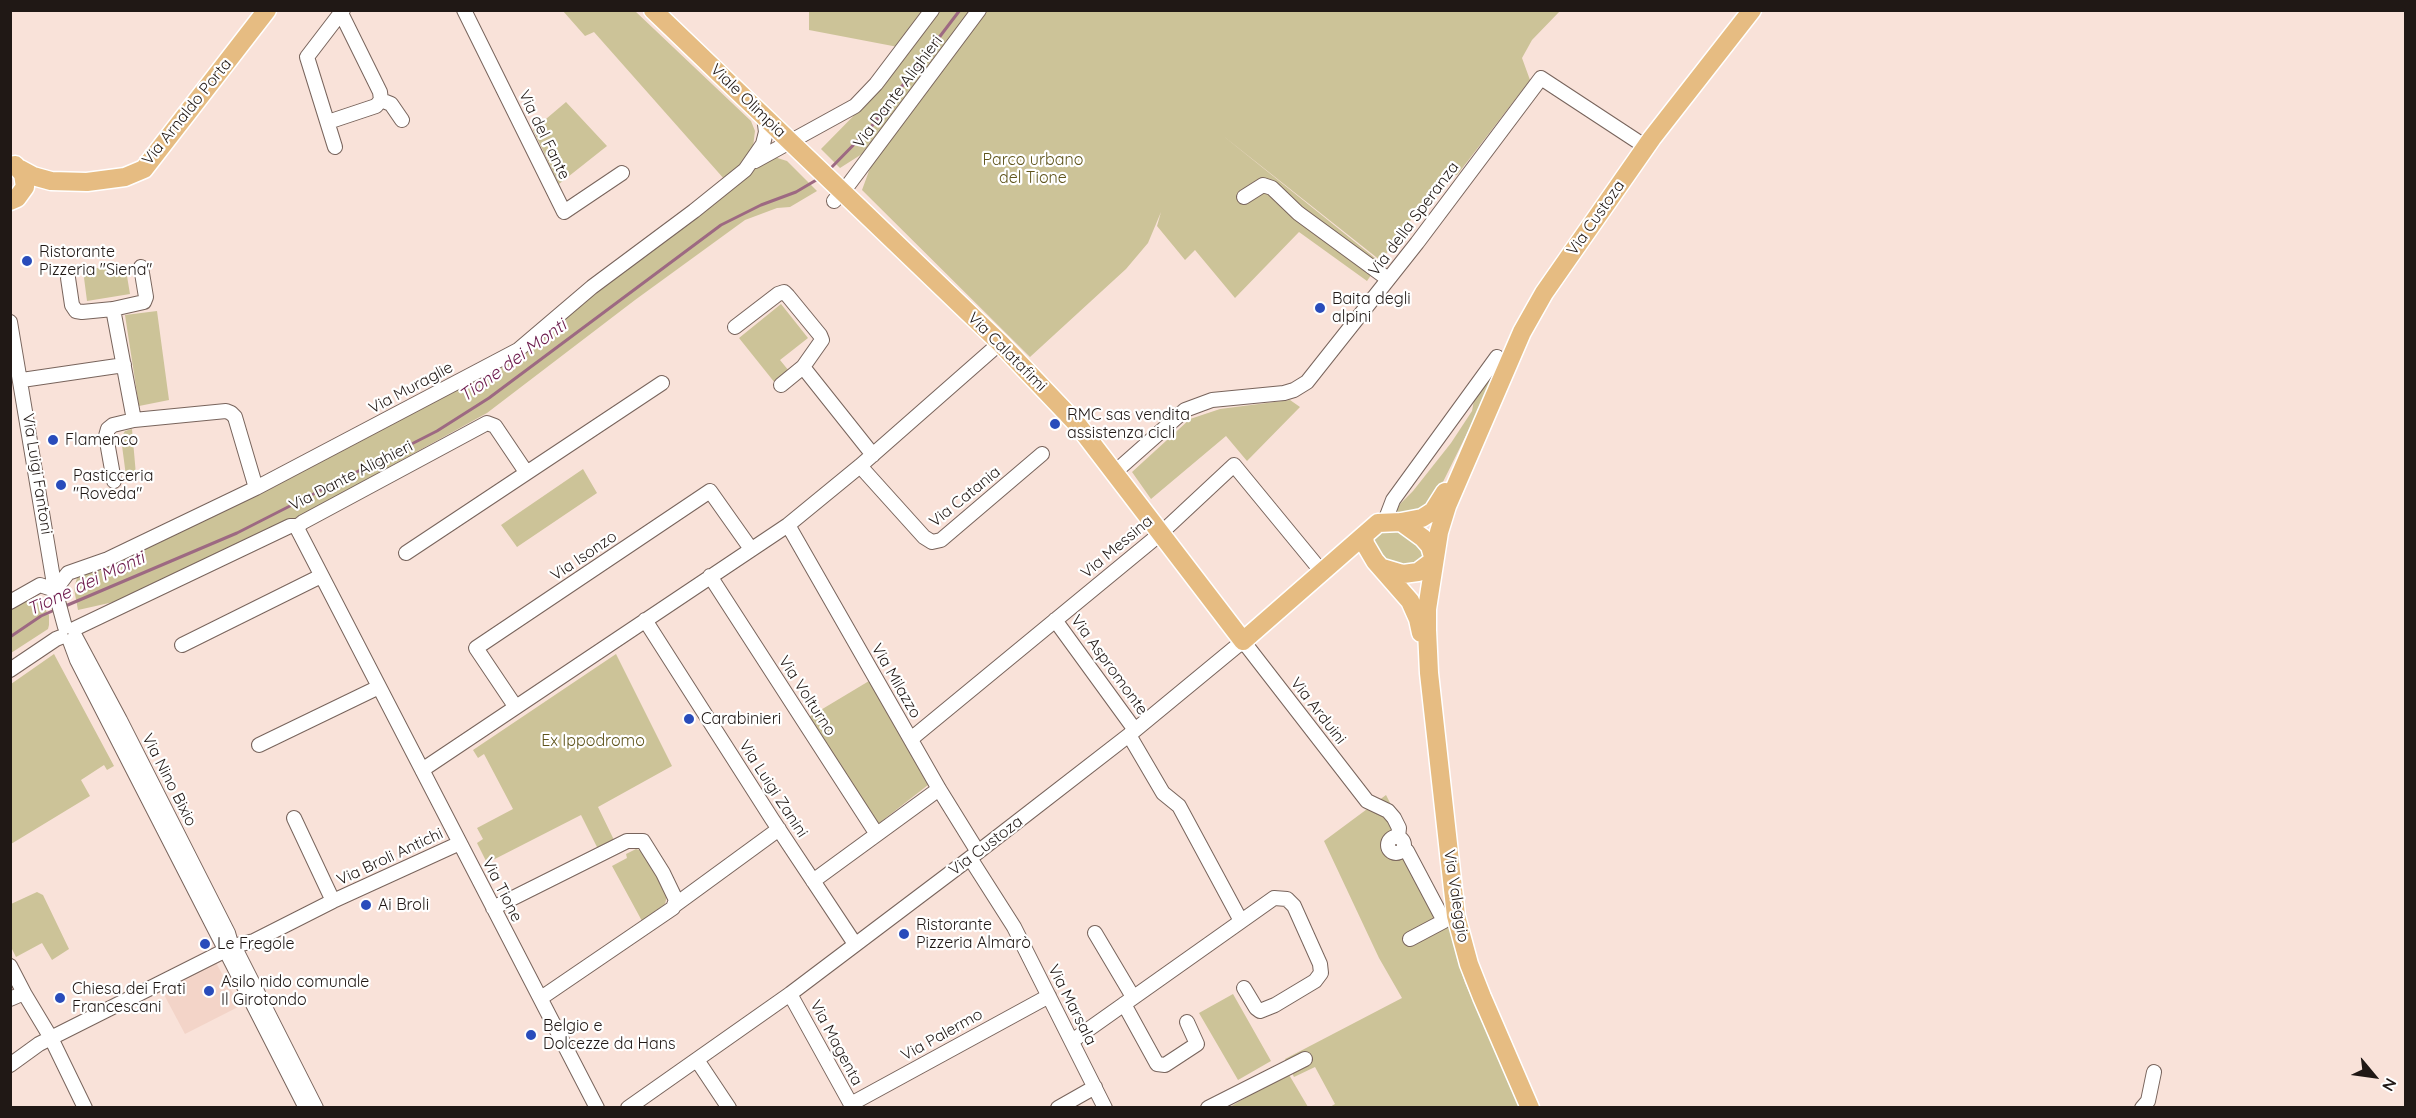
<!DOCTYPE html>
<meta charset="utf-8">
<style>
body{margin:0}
#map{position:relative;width:2416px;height:1118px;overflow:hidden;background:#f9e2d9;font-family:Quicksand,sans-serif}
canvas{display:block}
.frame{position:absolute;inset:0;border:12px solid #201815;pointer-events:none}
.north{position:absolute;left:2344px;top:1046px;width:60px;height:60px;-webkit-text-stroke:4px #fff;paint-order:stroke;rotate:119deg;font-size:16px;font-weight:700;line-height:24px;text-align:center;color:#201815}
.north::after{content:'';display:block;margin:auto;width:21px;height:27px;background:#201815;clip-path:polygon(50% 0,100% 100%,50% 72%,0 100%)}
</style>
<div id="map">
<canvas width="2416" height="1118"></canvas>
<div class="frame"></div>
<div class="north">N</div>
</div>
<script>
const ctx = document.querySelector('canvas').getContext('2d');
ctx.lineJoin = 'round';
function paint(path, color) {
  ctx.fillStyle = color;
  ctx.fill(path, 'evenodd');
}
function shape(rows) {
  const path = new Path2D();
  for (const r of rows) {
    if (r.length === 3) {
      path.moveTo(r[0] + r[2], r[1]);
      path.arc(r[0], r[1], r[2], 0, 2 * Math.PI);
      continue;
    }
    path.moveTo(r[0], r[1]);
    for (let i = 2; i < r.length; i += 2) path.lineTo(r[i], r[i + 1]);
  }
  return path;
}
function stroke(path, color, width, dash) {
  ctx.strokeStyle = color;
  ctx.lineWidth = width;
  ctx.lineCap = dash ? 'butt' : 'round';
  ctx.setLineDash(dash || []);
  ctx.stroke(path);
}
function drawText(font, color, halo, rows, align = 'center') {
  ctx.font = font + ' Quicksand,sans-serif';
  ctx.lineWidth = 4.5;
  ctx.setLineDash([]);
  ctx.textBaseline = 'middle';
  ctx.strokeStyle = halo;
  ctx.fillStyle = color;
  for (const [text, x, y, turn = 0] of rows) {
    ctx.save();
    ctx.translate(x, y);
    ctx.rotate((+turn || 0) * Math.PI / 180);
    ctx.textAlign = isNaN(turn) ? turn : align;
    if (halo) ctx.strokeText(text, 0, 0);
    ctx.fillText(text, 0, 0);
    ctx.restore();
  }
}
paint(shape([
 [215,961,240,1006,185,1034,161,989]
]), '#f3d4c8');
paint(shape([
 [563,11,635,11,751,121,755,131,753,147,743,162,725,180,594,32,585,36],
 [809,11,925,11,898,47,809,30],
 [937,11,971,11,862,154,840,168,821,149,877,92],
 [983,11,1560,11,1532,40,1522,58,1530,80,1457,175,1445,173,1381,261,1222,135,1380,262,1367,281,1299,232,1235,298,1195,250,1185,260,1157,226,1161,212,1148,243,1126,269,1030,357,862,190,873,160],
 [566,102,607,146,559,184,533,130],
 [771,156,787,161,817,191,790,207,777,208,745,220,635,300,487,413,291,521,118,601,78,610,74,589,78,574,118,560,563,319],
 [125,264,130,294,87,301,83,270],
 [781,304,808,338,780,360,789,371,775,383,739,338],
 [1523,310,1527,312,1441,486,1425,508,1400,514,1397,512,1398,506,1413,491,1451,443,1472,411,1474,400,1495,367],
 [157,311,169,400,139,406,125,315],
 [1290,400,1300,407,1247,461,1226,436,1151,499,1132,472,1190,419,1220,409],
 [132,429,136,475,126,476,121,438,125,431],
 [583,469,597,493,517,547,501,525],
 [1394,529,1410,535,1424,552,1425,558,1409,568,1389,563,1378,552,1373,540,1377,531],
 [30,601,37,601,43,606,49,615,49,625,48,629,11,653,11,609,21,603],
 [54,654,114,766,107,770,104,765,81,780,90,796,11,844,11,684],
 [616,654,672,766,598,807,614,840,598,849,581,815,487,863,477,843,483,839,477,828,513,809,484,754,478,758,473,750],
 [869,681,928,785,878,824,809,717],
 [1386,795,1452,923,1458,961,1465,983,1521,1107,1330,1107,1335,1104,1315,1067,1294,1077,1285,1059,1402,998,1379,958,1324,841],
 [636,849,643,851,667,896,665,904,642,921,612,866,627,858,626,854],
 [37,892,43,895,69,949,52,960,42,943,16,957,11,947,11,904],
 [1233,994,1271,1061,1238,1080,1199,1013],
 [1288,1073,1308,1107,1228,1108]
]), '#ccc398');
stroke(shape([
 [828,171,871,127,960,10],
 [63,607,237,533,437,431,489,398,721,225,761,205,796,192,818,179],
 [10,637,41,616,57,609]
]), '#9d6982', 3);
const minor = shape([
 [464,10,564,212,622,173],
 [381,100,391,104,402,120],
 [328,122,376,106,381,100,380,92,341,13],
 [335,147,307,57,343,10],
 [755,161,855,106,876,84,932,10],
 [1244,197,1263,185,1272,188,1298,213,1388,279],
 [834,201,849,184,979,10],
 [68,278,72,305,76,311,82,312,113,309,144,302,146,297,141,267],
 [113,309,134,420,226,411,231,413,235,417,256,488],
 [10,322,55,590,65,627],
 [735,327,778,294,784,292,788,296,820,335,822,340,803,367,873,455],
 [22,380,124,365],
 [781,385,803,367],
 [860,466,924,537,932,542,941,540,1042,454],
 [1115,472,1185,410,1212,400,1284,393,1294,390,1307,382,1417,243,1541,78,1640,143],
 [114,481,106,436,108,429,113,425,134,420],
 [1385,521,1393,500,1497,357],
 [788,525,939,789,978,852],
 [298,526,298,530,597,1108],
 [406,553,662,383],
 [710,576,876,833],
 [55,590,68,573,108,559,256,488,518,350,592,287,694,211,745,170,763,144,766,132,764,117],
 [10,602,40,585,55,590],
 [645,620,772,819,855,944],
 [1055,620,1135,730],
 [74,629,290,526,298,526,303,522,487,423,495,426,526,472],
 [75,636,120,720,228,933,230,940],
 [70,641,77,660,223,945],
 [182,645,321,576],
 [10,670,56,639,61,637],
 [515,706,476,648,710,491,751,549],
 [1129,735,1163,793,1179,806,1241,921],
 [911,739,1160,534,1234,465,1322,572],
 [259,745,379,687],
 [422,770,788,525,860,466,1000,343],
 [294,818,333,901],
 [1396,845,8],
 [1403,849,1407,851,1444,921,1410,939],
 [970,858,1014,927,1105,1108],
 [813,881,939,789],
 [675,905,779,829],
 [493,908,627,841,643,841,663,873,676,900,673,908,541,998],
 [1095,933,1133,997],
 [237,945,254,941,333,901,460,843],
 [237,952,316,1108],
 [228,955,306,1108],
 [10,966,24,993,10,999],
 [24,993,51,1038,85,1108],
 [790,994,853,1108],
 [1124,1004,1157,1064,1165,1065,1197,1044,1187,1022],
 [1072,1041,1274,898,1287,899,1294,906,1320,964,1321,973,1315,981,1275,1005,1260,1011,1256,1008,1244,988],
 [697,1060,729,1108],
 [10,1065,39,1044,224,951],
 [851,1104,1049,996],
 [628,1108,790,994,978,852,1129,735,1243,641,1367,801,1388,811,1394,818,1399,828,1398,837],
 [1058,1108,1095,1087],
 [1208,1108,1305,1059],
 [2142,1108,2148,1101,2154,1072]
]);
const major = shape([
 [653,10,1000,343,1077,424,1243,641,1378,523,1401,522,1422,518,1433,511,1445,492],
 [20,169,33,176,51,181,87,182,125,177,144,169,267,10],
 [10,201,17,198,25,187,23,174,15,165],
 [1401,522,1423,538,1430,546,1434,560],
 [1364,536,1365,544,1375,561,1410,601,1418,619,1421,633],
 [1383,568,1403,574,1418,572,1434,560],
 [1530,1108,1482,997,1469,964,1456,916,1429,673,1427,630,1427,609,1439,532,1447,506,1522,332,1544,293,1652,138,1752,10]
]);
stroke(minor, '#78645c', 16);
stroke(major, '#fff', 21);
stroke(minor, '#fff', 14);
stroke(major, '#e6bc82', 18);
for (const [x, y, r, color] of [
 [27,261,6,"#294cbb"],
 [1320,308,6,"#294cbb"],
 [1055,424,6,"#294cbb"],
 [53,440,6,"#294cbb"],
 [61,485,6,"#294cbb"],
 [689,719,6,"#294cbb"],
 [366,905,6,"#294cbb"],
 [904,934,6,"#294cbb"],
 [205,944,6,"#294cbb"],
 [209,991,6,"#294cbb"],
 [60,998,6,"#294cbb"],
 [531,1035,6,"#294cbb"]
]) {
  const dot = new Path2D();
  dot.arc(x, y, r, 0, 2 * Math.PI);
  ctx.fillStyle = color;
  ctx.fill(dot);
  stroke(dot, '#fff', 2);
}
drawText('16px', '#201815', '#fff', [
 ["Via Dante Alighieri",898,92,-53],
 ["Viale Olimpia",748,101,44],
 ["Via Arnaldo Porta",187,112,-51],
 ["Via del Fante",544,135,64],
 ["Via Custoza",1596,218,-55],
 ["Via della Speranza",1414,219,-53],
 ["Via Calatafimi",1007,352,45],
 ["Via Muraglie",411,388,-28],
 ["Via Luigi Fantoni",37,474,81],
 ["Via Dante Alighieri",351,476,-27],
 ["Via Catania",965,497,-39],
 ["Via Messina",1117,547,-40],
 ["Via Isonzo",584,556,-34],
 ["Via Aspromonte",1109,665,54],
 ["Via Milazzo",896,681,60],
 ["Via Volturno",807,696,57],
 ["Via Arduini",1318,711,52],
 ["Via Nino Bixio",169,780,63],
 ["Via Luigi Zanini",773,789,57],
 ["Via Custoza",986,846,-37],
 ["Via Broli Antichi",390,857,-25],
 ["Via Tione",502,890,63],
 ["Via Valeggio",1456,896,81],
 ["Via Marsala",1072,1005,63],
 ["Via Palermo",942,1035,-29],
 ["Via Magenta",836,1043,62]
]);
drawText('16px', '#5f541b', '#fff', [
 ["Parco urbano",1033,160],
 ["del Tione",1033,178],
 ["Ex Ippodromo",593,741]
]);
drawText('16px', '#201815', '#fff', [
 ["Ristorante",39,252],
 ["Pizzeria \"Siena\"",39,270],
 ["Baita degli",1332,299],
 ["alpini",1332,317],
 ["RMC sas vendita",1067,415],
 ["assistenza cicli",1067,433],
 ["Flamenco",65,440],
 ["Pasticceria",73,476],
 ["\"Roveda\"",73,494],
 ["Carabinieri",701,719],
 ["Ai Broli",378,905],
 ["Ristorante",916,925],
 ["Pizzeria Almarò",916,943],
 ["Le Fregole",217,944],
 ["Asilo nido comunale",221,982],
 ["Il Girotondo",221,1000],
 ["Chiesa dei Frati",72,989],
 ["Francescani",72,1007],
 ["Belgio e",543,1026],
 ["Dolcezze da Hans",543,1044]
], 'left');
drawText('italic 18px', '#6c194b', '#fff', [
 ["Tione dei Monti",513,361,-36],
 ["Tione dei Monti",86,584,-25]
]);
</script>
